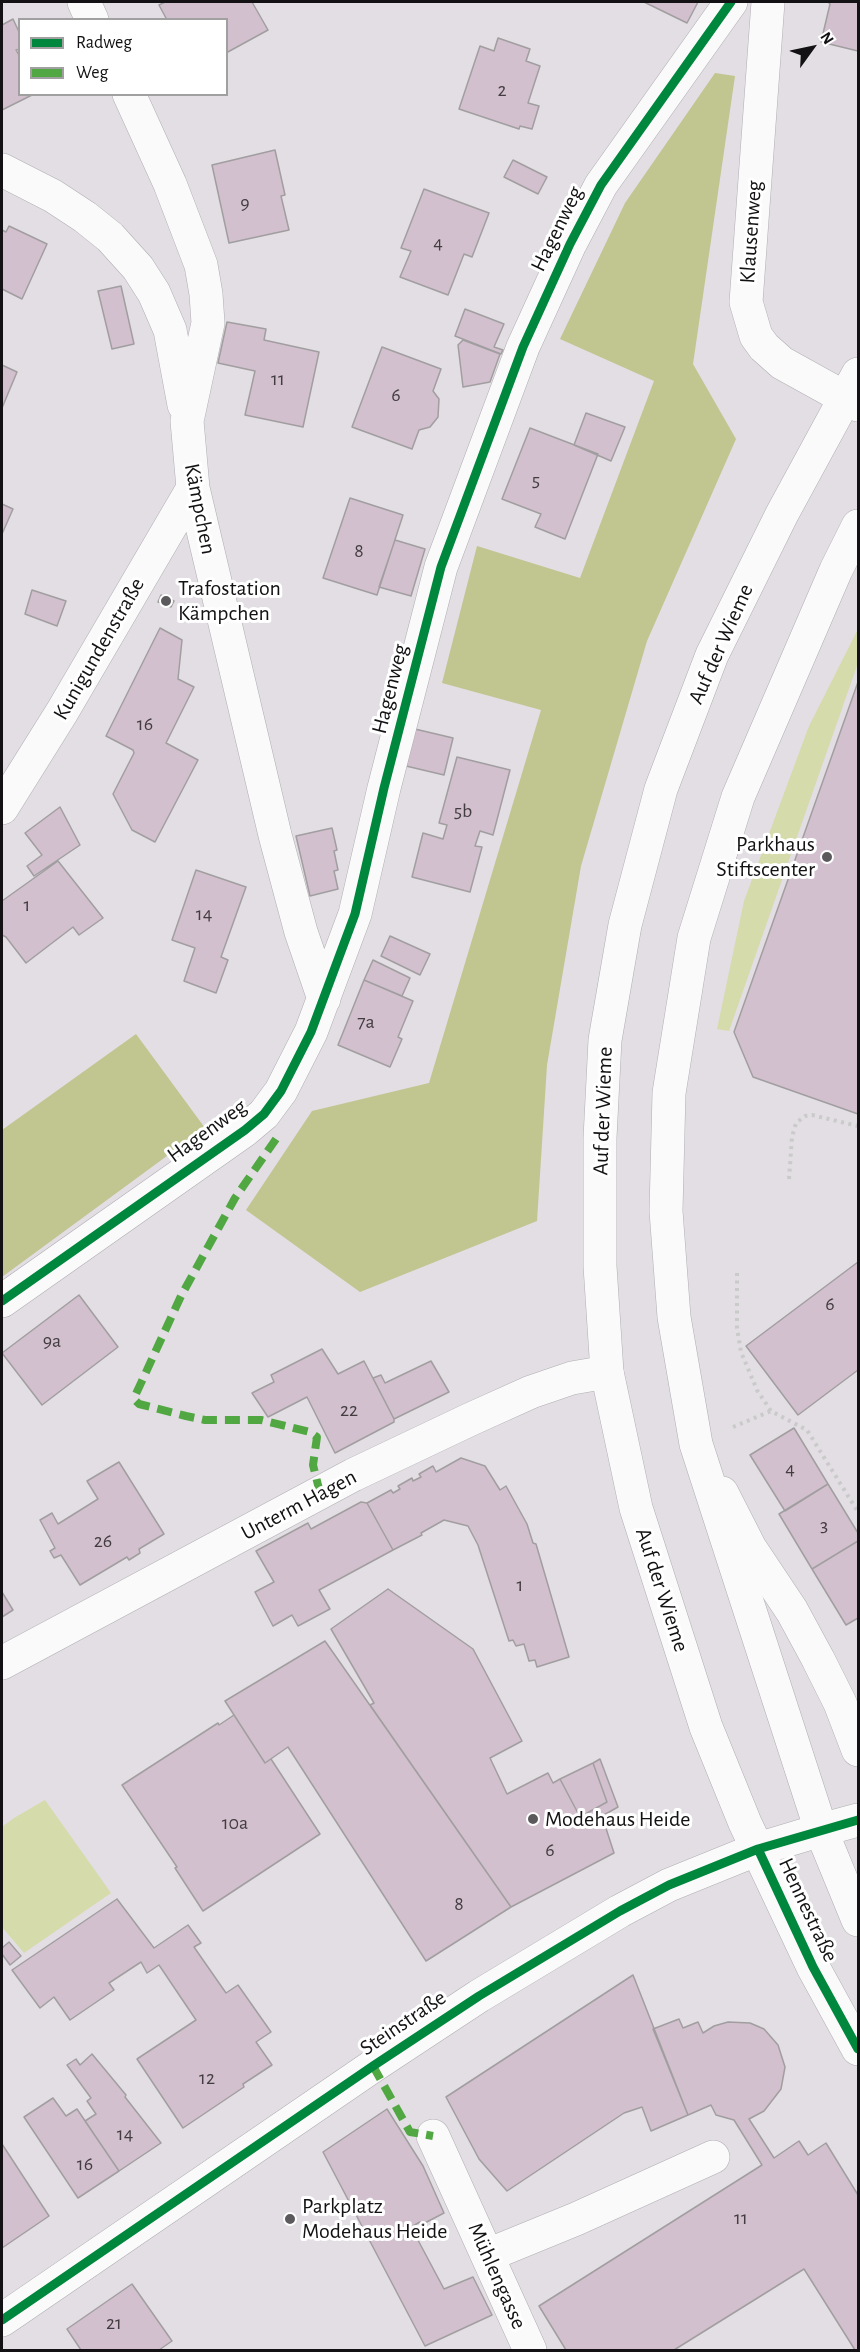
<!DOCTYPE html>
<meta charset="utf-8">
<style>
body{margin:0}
#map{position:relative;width:860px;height:2352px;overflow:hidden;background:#e2dee3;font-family:"Alegreya Sans",sans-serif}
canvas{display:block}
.frame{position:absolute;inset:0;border:3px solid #131113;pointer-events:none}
.legend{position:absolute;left:18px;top:18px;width:210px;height:78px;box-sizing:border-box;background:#fff;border:2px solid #a1a0a1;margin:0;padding:8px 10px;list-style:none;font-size:18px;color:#131113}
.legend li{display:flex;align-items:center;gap:12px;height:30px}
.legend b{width:30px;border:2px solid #a1a0a1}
.north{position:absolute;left:782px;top:18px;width:60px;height:60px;-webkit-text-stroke:4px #fff;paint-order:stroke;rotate:57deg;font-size:16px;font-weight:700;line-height:24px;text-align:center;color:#131113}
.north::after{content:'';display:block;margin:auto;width:21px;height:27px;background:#131113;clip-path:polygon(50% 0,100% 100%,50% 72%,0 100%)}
</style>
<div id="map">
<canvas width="860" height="2352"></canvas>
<div class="frame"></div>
<ul class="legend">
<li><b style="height:8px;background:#00873e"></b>Radweg</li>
<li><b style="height:8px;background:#51a842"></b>Weg</li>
</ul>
<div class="north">N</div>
</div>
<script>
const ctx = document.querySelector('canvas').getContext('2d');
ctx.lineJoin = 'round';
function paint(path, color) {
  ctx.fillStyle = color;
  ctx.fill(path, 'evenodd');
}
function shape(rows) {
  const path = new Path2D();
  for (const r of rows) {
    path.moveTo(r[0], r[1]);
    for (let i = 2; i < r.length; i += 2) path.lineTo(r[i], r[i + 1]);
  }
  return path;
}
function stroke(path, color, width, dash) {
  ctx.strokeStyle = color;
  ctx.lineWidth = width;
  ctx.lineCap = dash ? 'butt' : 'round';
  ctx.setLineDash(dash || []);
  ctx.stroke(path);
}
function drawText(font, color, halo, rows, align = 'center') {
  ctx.font = font + ' "Alegreya Sans",sans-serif';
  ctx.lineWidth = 6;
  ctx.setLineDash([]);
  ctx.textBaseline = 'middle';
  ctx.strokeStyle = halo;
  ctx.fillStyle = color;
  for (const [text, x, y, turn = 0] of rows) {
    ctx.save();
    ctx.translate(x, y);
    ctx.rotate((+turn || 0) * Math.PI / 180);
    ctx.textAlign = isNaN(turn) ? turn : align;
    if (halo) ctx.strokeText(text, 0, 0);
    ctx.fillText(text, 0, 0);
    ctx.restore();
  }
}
paint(shape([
 [858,629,858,663,729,1031,717,1029,744,901,809,726],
 [45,1800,111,1893,24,1953,2,1927,2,1827,14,1818]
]), '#d6dbab');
paint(shape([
 [715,73,735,76,693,364,736,439,647,641,581,866,547,1065,537,1221,360,1292,246,1210,312,1111,429,1083,541,710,442,683,477,546,580,578,654,381,560,339,625,203],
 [136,1034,205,1128,2,1277,2,1130]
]), '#c1c590');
const building = shape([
 [165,2,252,2,268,30,226,53,226,20,167,20,159,5,165,2],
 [644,2,698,2,687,23,644,2],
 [828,2,858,2,858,51,821,42,830,4,828,2],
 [13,19,20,34,20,49,16,50,20,57,20,94,34,94,2,110,2,25,13,19],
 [498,38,530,49,526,61,540,66,528,103,539,106,532,129,520,126,519,129,459,109,480,46,494,51,498,38],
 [275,150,285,195,281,196,289,230,229,243,212,165,275,150],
 [513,160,547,177,538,194,504,177,513,160],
 [424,189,489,213,472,257,464,254,448,295,400,277,411,251,401,248,424,189],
 [9,226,47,244,22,299,2,289,2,230,6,232,9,226],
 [121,286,134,344,112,349,98,291,121,286],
 [465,309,504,324,494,347,503,350,501,354,455,336,465,309],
 [227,322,266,329,264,340,319,352,303,427,245,415,255,371,218,363,227,322],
 [463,340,500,354,490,382,463,387,458,345,463,340],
 [382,347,441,369,433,391,439,399,438,417,430,427,419,430,412,449,352,427,382,347],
 [2,365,17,372,2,408,2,365],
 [586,413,625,427,611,461,574,445,586,413],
 [530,428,598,454,565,539,535,527,541,514,502,499,530,428],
 [350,498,403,515,377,595,323,578,350,498],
 [2,504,13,509,2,534,2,504],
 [395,540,425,549,411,596,379,587,395,540],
 [32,590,66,601,57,626,25,614,32,590],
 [161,595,174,601,171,607,158,602,161,595],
 [160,628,182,640,178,679,194,687,166,743,198,760,155,842,132,830,113,794,134,753,133,750,106,736,160,628],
 [858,682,858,1114,753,1077,734,1032,858,682],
 [415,729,453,738,444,775,406,766,415,729],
 [457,757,510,770,493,835,480,831,475,846,482,847,470,892,412,877,423,833,443,839,447,825,439,823,457,757],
 [60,807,80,845,34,876,27,866,42,855,25,833,60,807],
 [332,828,337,850,334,851,338,870,334,871,338,889,310,896,296,836,332,828],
 [58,861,103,918,79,935,73,927,26,963,6,937,2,935,2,901,58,861],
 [196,870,246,887,221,957,228,960,216,993,184,981,195,948,172,940,196,870],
 [390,936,430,954,420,975,381,956,390,936],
 [373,960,410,978,402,996,364,980,373,960],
 [364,980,413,1001,398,1037,402,1039,390,1067,338,1045,364,980],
 [858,1262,858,1370,798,1415,746,1346,858,1262],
 [79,1295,118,1347,42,1405,2,1353,79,1295],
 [322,1349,338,1374,364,1361,394,1419,394,1422,335,1453,307,1397,268,1417,252,1393,274,1382,271,1375,322,1349],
 [431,1361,449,1392,394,1419,373,1378,381,1375,385,1383,431,1361],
 [794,1428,828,1484,785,1511,750,1455,794,1428],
 [461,1458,485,1466,500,1490,506,1486,527,1524,533,1543,536,1544,569,1657,537,1667,535,1660,529,1661,524,1644,516,1646,513,1640,509,1641,478,1545,468,1526,444,1520,421,1533,422,1535,393,1550,367,1503,391,1490,393,1493,400,1489,398,1486,412,1478,413,1481,421,1477,419,1474,433,1466,436,1472,461,1458],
 [119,1462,164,1534,139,1549,140,1553,129,1560,127,1557,80,1585,61,1555,54,1558,50,1551,55,1548,40,1520,52,1513,58,1524,98,1499,87,1481,119,1462],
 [828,1484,858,1533,858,1541,812,1569,779,1514,828,1484],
 [361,1502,367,1503,393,1550,319,1590,330,1609,298,1626,292,1615,273,1626,255,1592,274,1582,256,1551,308,1523,311,1529,361,1502],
 [858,1541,858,1618,846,1625,812,1569,858,1541],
 [388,1589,473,1649,522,1741,490,1758,507,1794,548,1773,553,1783,560,1779,580,1817,607,1802,593,1763,600,1759,618,1807,602,1816,614,1853,511,1907,370,1705,374,1703,331,1629,388,1589],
 [2,1592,13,1610,2,1617,2,1592],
 [325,1641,511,1907,426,1961,288,1747,265,1763,225,1701,325,1641],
 [234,1715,265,1763,271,1759,320,1834,203,1911,175,1868,177,1867,122,1785,218,1723,219,1725,234,1715],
 [593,1763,607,1802,580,1817,560,1779,593,1763],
 [117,1899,154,1948,188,1925,201,1943,194,1947,226,1993,238,1985,271,2032,256,2042,272,2065,243,2084,244,2087,183,2128,137,2059,196,2020,159,1965,147,1973,141,1962,109,1983,114,1990,70,2020,54,1997,40,2008,12,1970,117,1899],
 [9,1942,21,1956,10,1965,2,1954,2,1948,9,1942],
 [633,1975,688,2115,651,2131,642,2107,624,2113,507,2191,479,2159,446,2097,633,1975],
 [679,2019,683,2028,698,2022,703,2033,714,2026,728,2022,750,2023,764,2029,778,2045,785,2067,781,2089,764,2111,749,2119,774,2158,799,2141,808,2155,826,2143,858,2195,858,2350,855,2350,804,2269,674,2350,566,2350,539,2306,762,2165,734,2120,716,2115,711,2105,688,2115,653,2029,679,2019],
 [92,2054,126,2095,125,2097,161,2143,119,2171,85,2121,96,2114,87,2101,91,2098,67,2065,76,2059,80,2065,92,2054],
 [53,2098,66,2116,77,2109,119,2171,78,2198,24,2117,53,2098],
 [387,2109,423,2166,444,2213,421,2225,420,2222,411,2227,444,2289,473,2277,492,2315,425,2346,323,2152,387,2109],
 [2,2144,49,2216,2,2248,2,2144],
 [132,2284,172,2341,159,2350,81,2350,67,2329,132,2284]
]);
paint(building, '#d3c0ce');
stroke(building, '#a19ea0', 1.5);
const minor = shape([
 [84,2,92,20],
 [768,2,746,302,756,336,764,347,782,363,858,405],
 [129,94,170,184,201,265,206,294,208,323,187,421,193,488,275,835,301,932,324,999],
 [2,170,53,196,85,217,110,237,138,268,154,293,170,330,184,405],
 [2,808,62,712,193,488],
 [2,1301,245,1130,264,1114,281,1091,311,1032,355,914,384,788,441,567,523,347,570,244,601,185,731,2],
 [722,1493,750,1548,792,1611,818,1659,840,1703,858,1750],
 [2,1663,353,1475,471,1419,531,1392,572,1378,607,1372],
 [821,1830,858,1820],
 [433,2136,530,2350],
 [488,2255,576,2219,713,2157]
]);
const major = shape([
 [858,374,782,514,712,655,661,789,625,925,605,1040,600,1138,600,1266,607,1372,636,1508,706,1727,745,1823,813,1967,858,2049],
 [858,526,836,570,738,797,694,938,669,1093,666,1211,674,1317,696,1444,821,1830,858,1920],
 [2,2320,373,2066,479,1996,620,1911,669,1885,758,1849,821,1830]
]);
stroke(minor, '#b0aeb2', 34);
stroke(major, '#b0aeb2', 34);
stroke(shape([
 [789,1179,792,1137,796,1123,805,1116,812,1115,858,1126],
 [737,1273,737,1328,741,1352,757,1390,771,1411,807,1430,858,1512],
 [733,1427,771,1411]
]), '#cacaca', 4, [3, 4.5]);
stroke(minor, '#fbfafb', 33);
stroke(major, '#fbfafb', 33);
stroke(shape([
 [276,1139,235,1198,181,1296,135,1396,136,1401,139,1404,186,1416,205,1420,261,1420,310,1432,317,1437,313,1465,320,1493],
 [373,2066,410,2132,433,2136]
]), '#51a842', 8, [15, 8]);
stroke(shape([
 [2,1301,245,1130,264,1114,281,1091,311,1032,355,914,384,788,441,567,523,347,570,244,601,185,731,2],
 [758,1849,813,1967,858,2049],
 [2,2320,373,2066,479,1996,620,1911,669,1885,758,1849,858,1820]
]), '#00873e', 9);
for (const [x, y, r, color] of [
 [166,601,6,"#5b595c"],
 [827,857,6,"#5b595c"],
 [533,1819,6,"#5b595c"],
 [290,2219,6,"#5b595c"]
]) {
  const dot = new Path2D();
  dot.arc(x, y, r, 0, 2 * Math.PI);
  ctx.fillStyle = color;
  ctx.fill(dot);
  stroke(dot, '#fff', 2);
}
drawText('20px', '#433d42', null, [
 ["2",502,90],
 ["9",245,203],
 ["4",438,243],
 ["11",278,379],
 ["6",396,395],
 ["5",536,480],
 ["8",359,551],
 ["16",145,724],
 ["5b",463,811],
 ["1",27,905],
 ["14",204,914],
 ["7a",366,1022],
 ["6",830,1304],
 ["9a",52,1341],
 ["22",349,1410],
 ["4",790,1469],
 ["3",824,1525],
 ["26",103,1541],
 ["1",520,1585],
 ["10a",235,1823],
 ["6",550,1850],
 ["8",459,1904],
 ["12",207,2078],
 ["14",125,2134],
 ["16",85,2164],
 ["11",741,2218],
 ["21",114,2323]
]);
drawText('22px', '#131113', '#fff', [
 ["Hagenweg",557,229,-64],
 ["Klausenweg",751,232,-86],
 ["Kämpchen",200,509,79],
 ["Auf der Wieme",721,644,-66],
 ["Kunigundenstraße",99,649,-60],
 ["Hagenweg",390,689,-76],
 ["Auf der Wieme",603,1111,-88],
 ["Hagenweg",207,1131,-36],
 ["Unterm Hagen",299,1505,-28],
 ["Auf der Wieme",662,1590,72],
 ["Hennestraße",808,1910,65],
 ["Steinstraße",403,2023,-34],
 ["Mühlengasse",497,2276,66]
]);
drawText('22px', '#131113', '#fff', [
 ["Trafostation",178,588],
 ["Kämpchen",178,613],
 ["Parkhaus",815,844,"right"],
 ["Stiftscenter",815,869,"right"],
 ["Modehaus Heide",545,1819],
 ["Parkplatz",302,2206],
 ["Modehaus Heide",302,2231]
], 'left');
</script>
